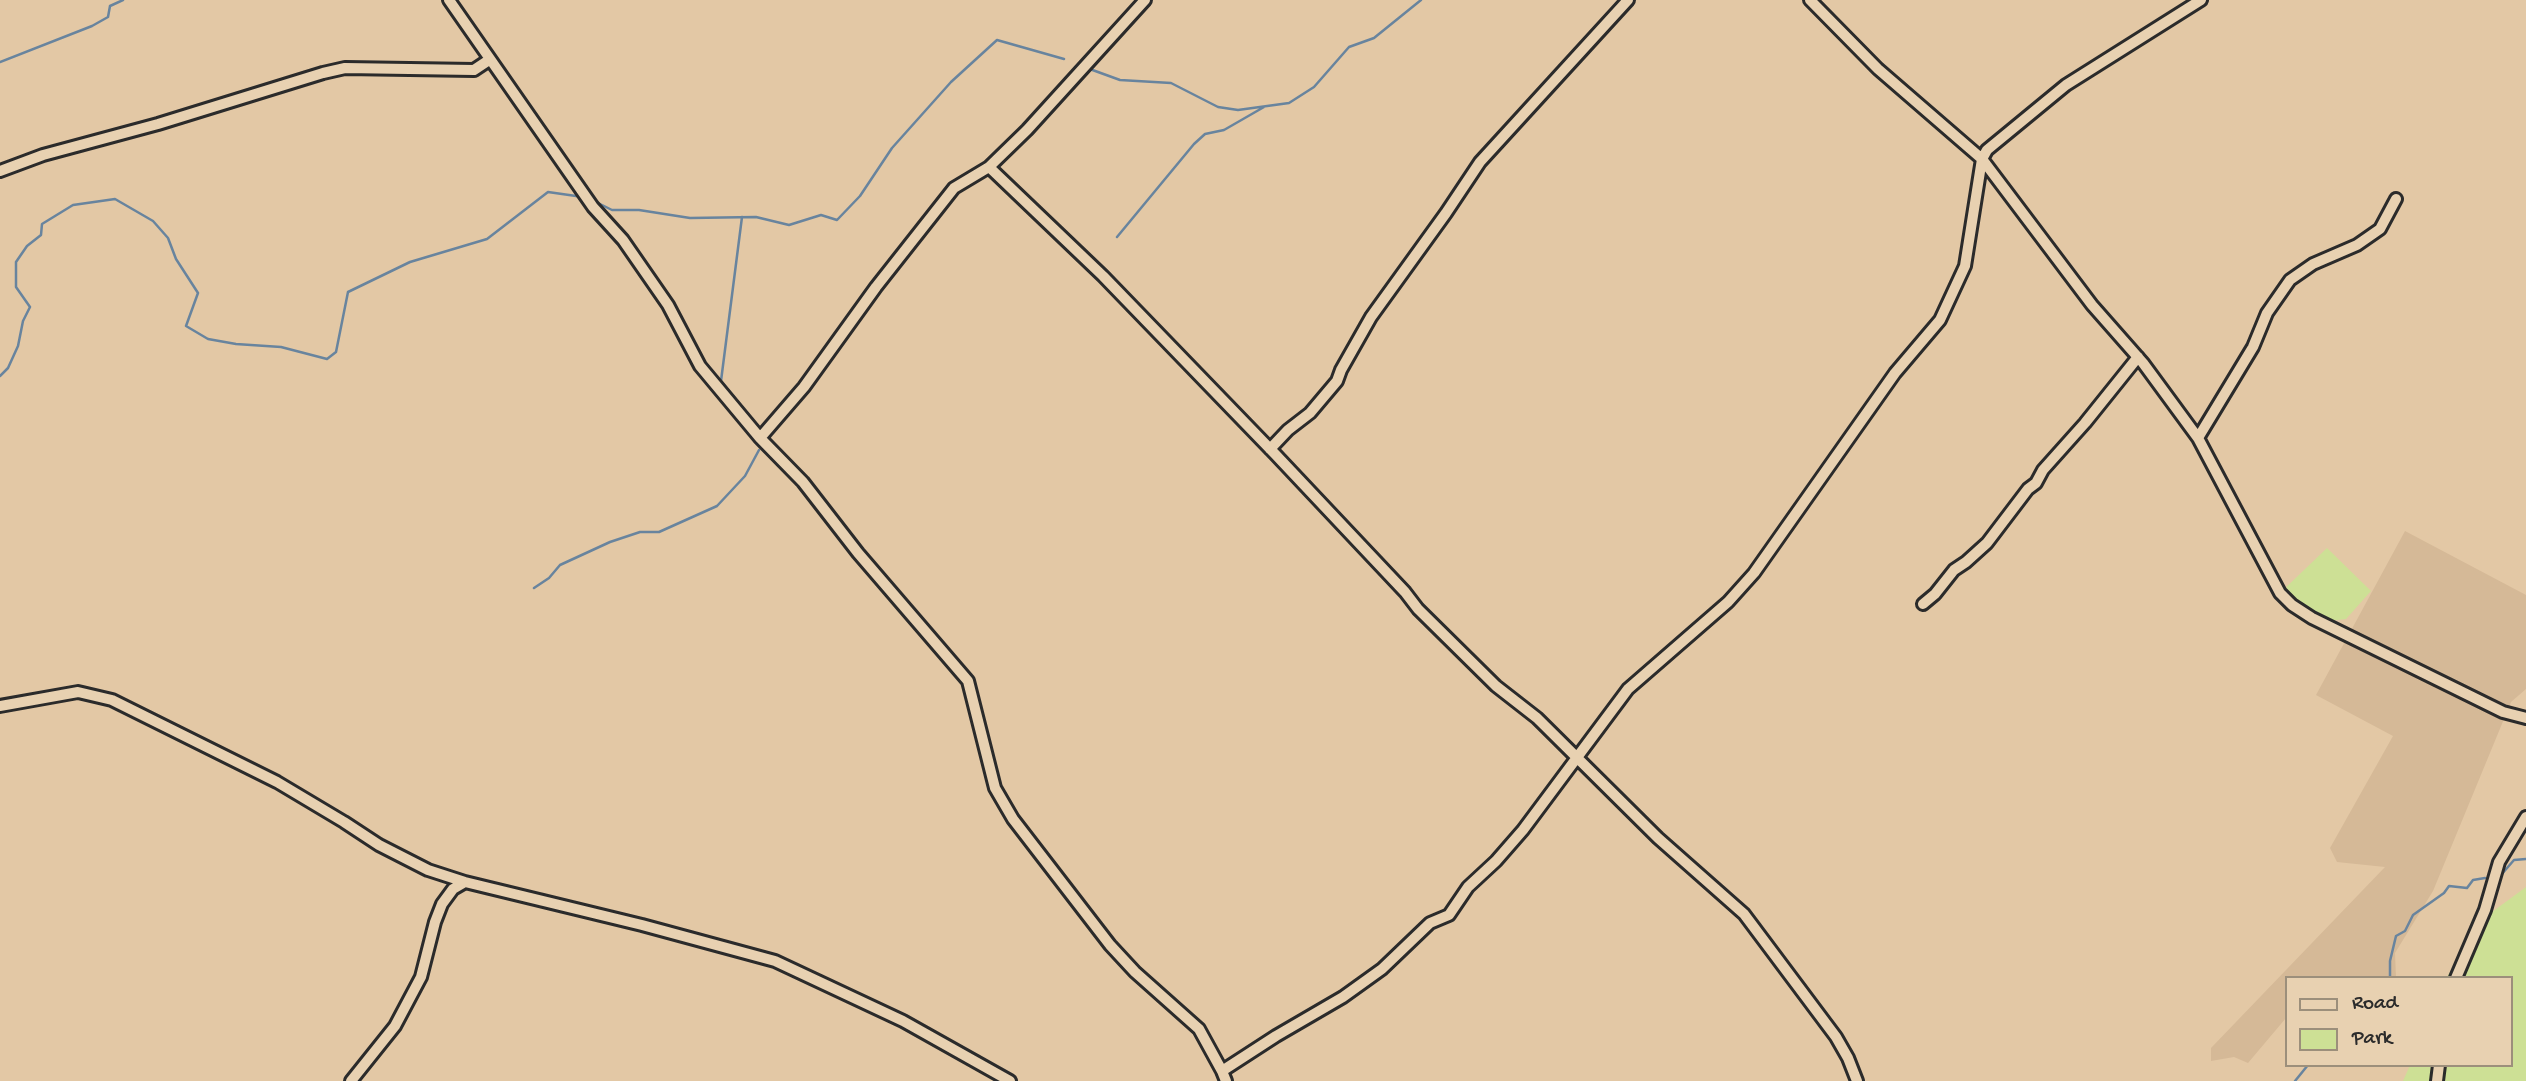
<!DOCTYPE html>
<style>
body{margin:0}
#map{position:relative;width:2526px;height:1081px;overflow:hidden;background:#e3c8a5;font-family:"Gochi Hand",sans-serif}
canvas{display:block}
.legend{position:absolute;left:2285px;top:976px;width:228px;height:91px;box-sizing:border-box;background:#e8d1b1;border:2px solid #9c8f7b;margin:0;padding:9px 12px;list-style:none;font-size:21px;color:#2b2b2b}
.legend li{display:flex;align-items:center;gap:14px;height:35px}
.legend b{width:35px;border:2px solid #9c8f7b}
</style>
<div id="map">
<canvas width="2526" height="1081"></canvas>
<ul class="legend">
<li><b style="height:9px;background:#e8d1b1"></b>Road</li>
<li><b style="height:19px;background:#cde095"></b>Park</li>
</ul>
</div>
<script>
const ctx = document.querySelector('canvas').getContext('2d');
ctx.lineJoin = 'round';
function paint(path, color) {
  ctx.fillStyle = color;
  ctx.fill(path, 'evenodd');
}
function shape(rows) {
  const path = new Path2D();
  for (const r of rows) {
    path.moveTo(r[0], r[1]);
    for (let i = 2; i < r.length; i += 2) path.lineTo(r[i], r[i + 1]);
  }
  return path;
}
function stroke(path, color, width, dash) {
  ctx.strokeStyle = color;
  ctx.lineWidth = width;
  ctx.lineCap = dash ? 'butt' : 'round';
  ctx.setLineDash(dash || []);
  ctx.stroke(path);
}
paint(shape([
 [2405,531,2526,595,2526,689,2511,702,2433,891,2395,953,2396,978,2286,978,2286,1018,2248,1063,2234,1057,2211,1061,2211,1048,2385,867,2337,862,2330,848,2393,736,2316,695]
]), '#d5b997');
paint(shape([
 [2327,548,2371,591,2346,619,2319,622,2280,593],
 [2526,887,2526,1081,2403,1081,2410,1065,2510,1065,2510,978,2446,978,2488,915]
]), '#cde095');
stroke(shape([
 [0,62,92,26,108,17,110,6,123,0],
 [1087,68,1120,80,1171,83,1218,107,1238,110,1289,103,1314,87,1349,47,1374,38,1421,0],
 [592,200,612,210,639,210,690,218,756,217,789,225,821,215,837,220,860,196,892,148,951,82,997,40,1064,59],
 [742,217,721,381,756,424],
 [1117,237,1194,144,1205,134,1224,130,1264,107],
 [0,376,8,368,18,346,23,321,30,307,16,287,16,262,27,246,41,235,42,224,73,205,115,199,153,221,168,238,176,259,198,293,186,326,208,339,236,344,281,347,327,359,336,352,348,292,410,262,487,239,548,192,583,197],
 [534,588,549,578,560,565,610,542,640,532,659,532,717,506,745,476,759,450],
 [2501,875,2514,860,2526,859],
 [2390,978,2390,961,2396,936,2405,931,2413,915,2444,893,2449,886,2467,888,2473,880,2485,878],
 [2295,1081,2308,1065]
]), '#68849e', 2.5);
const minor = shape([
 [449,0,593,207,623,240,668,305,700,366,760,438,803,482,858,553,968,681,995,788,1013,819,1110,945,1135,972,1199,1029,1222,1071],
 [1810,0,1878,69,1982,159,1987,150,2066,85,2201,0],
 [989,167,1103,276,1275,454,1405,592,1418,609,1496,686,1537,718,1658,838,1744,914,1836,1037,1848,1058,1857,1081],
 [0,171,43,155,158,124,323,73,345,68,474,70,489,60],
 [760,438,804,387,876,287,954,188,989,167,1027,130,1145,0],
 [2198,438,2253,347,2267,313,2290,280,2313,264,2357,245,2380,229,2396,199],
 [1270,449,1288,430,1310,413,1337,381,1341,370,1371,317,1446,213,1480,162,1628,0],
 [1923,604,1935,594,1954,570,1966,562,1987,543,2028,489,2036,483,2043,470,2085,423,2138,357],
 [0,706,78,692,112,700,277,782,344,822,379,845,428,870,465,882,642,925,775,961,903,1021,1010,1081],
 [2456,978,2485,910,2499,862,2526,817],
 [351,1081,395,1026,421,977,435,922,442,904,453,889,465,882],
 [1226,1081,1222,1071,1276,1036,1343,997,1382,969,1430,923,1449,915,1468,887,1496,861,1523,830,1628,689,1728,602,1754,573,1895,373,1940,320,1965,266,1982,159,2092,305,2143,363,2198,438,2280,593,2292,605,2312,618,2503,712,2526,718],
 [2437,1081,2439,1065]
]);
stroke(minor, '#2b2b2b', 16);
stroke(minor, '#e8d1b1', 10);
</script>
